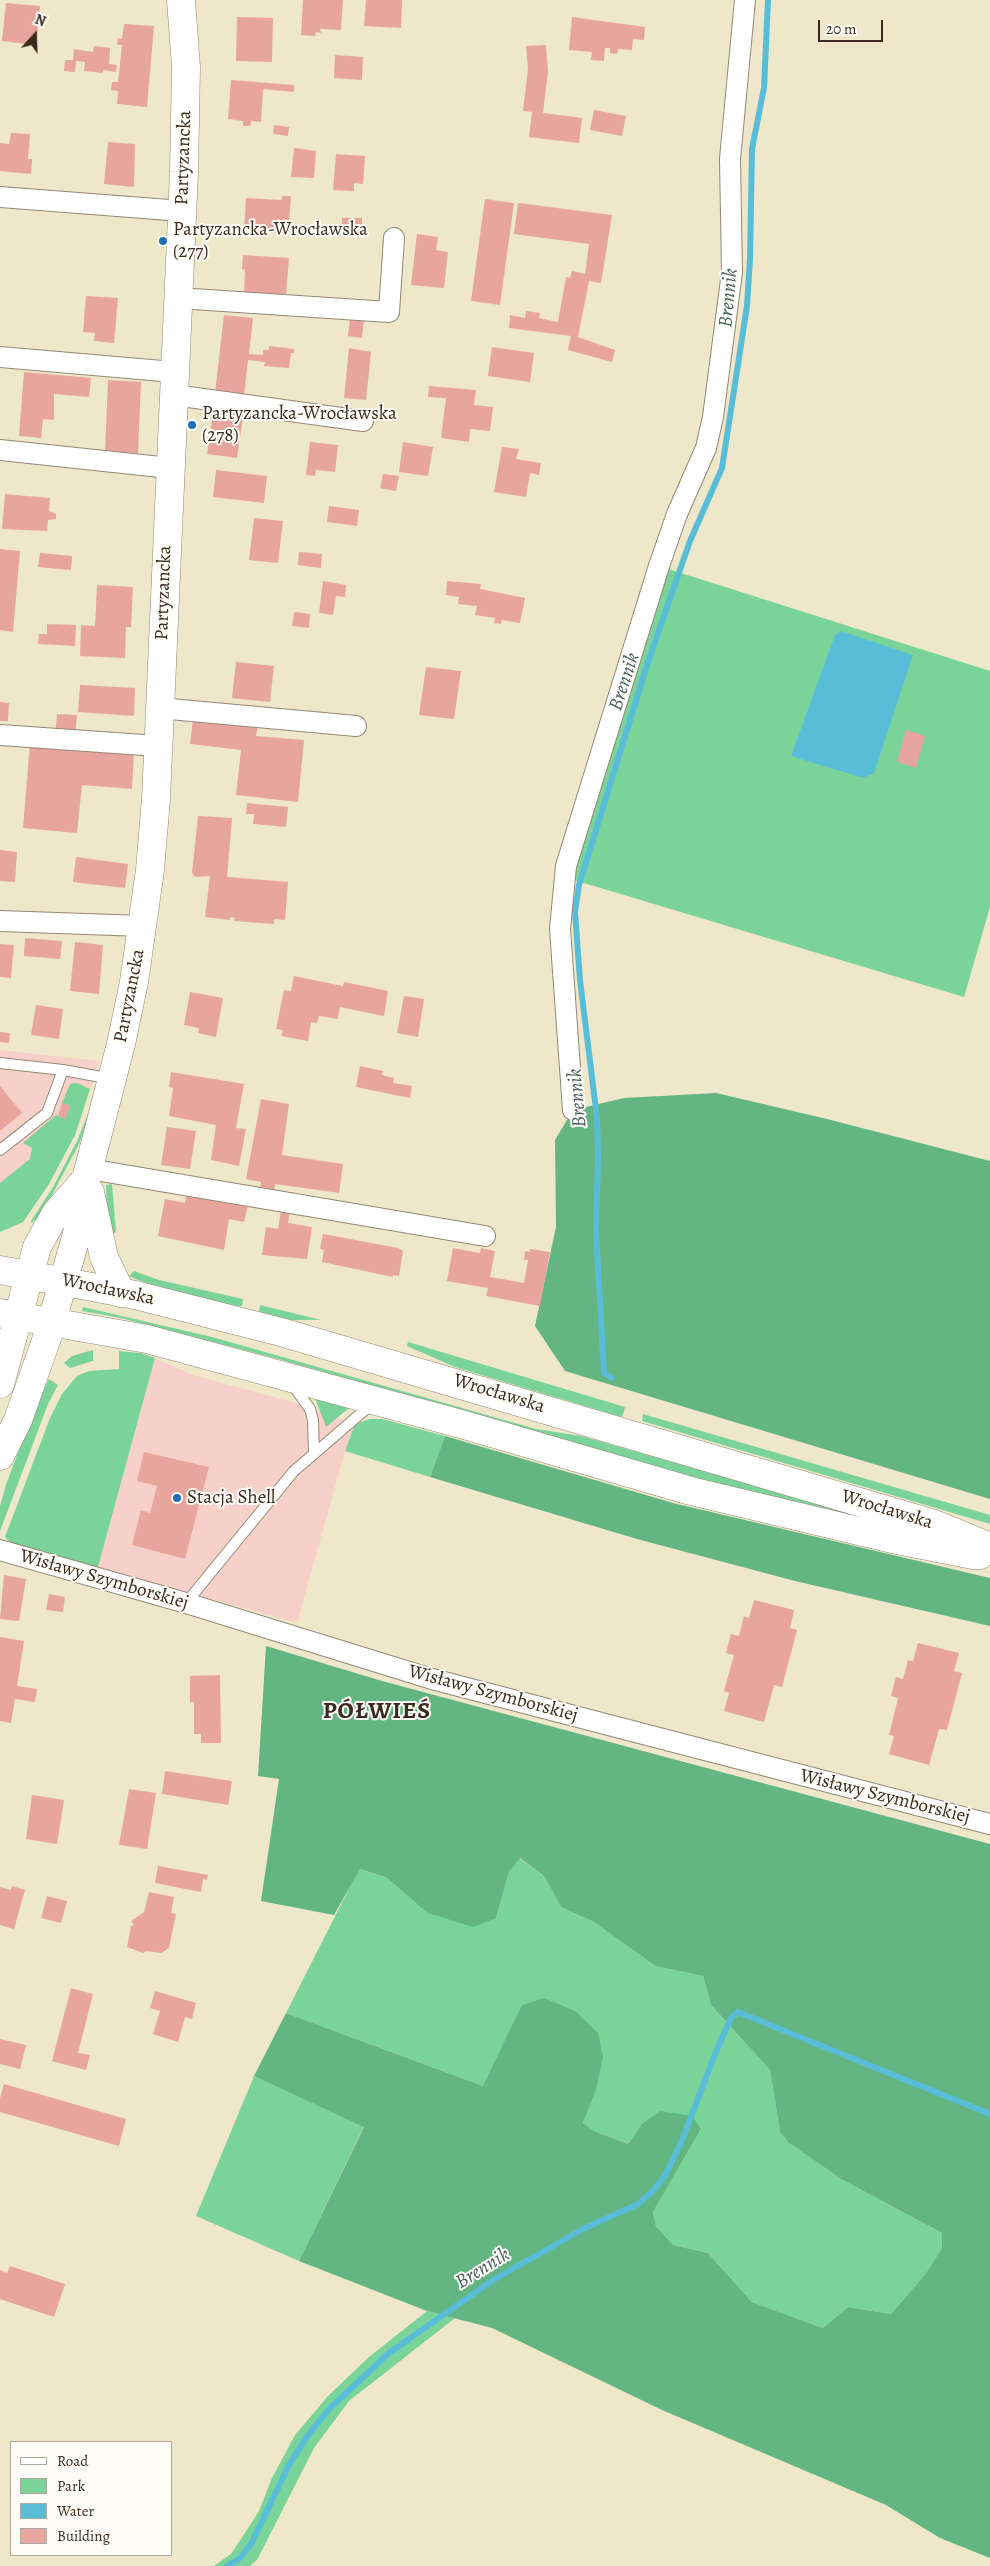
<!DOCTYPE html>
<meta charset="utf-8">
<style>
body{margin:0}
#map{position:relative;width:990px;height:2566px;overflow:hidden;background:#eee7ca;font-family:Alegreya,serif}
canvas{display:block}
.legend{position:absolute;left:10px;top:2441px;width:162px;height:115px;box-sizing:border-box;background:#fdfcf7;border:1px solid #afa8a0;margin:0;padding:6px 9px;list-style:none;font-size:15px;color:#3b2a1e}
.legend li{display:flex;align-items:center;gap:10px;height:25px}
.legend b{width:25px;border:1px solid #afa8a0}
.north{position:absolute;left:10px;top:10px;width:50px;height:50px;-webkit-text-stroke:4px #fdfcf7;paint-order:stroke;rotate:20deg;font-size:14px;font-weight:700;line-height:20px;text-align:center;color:#3b2a1e}
.north::after{content:'';display:block;margin:auto;width:18px;height:22px;background:#3b2a1e;clip-path:polygon(50% 0,100% 100%,50% 72%,0 100%)}
.scale{position:absolute;left:818px;top:20px;width:65px;height:22px;box-sizing:border-box;border:2px solid #3b2a1e;border-top:0;padding-left:6px;font-size:15px;line-height:18px;white-space:nowrap;color:#3b2a1e;-webkit-text-stroke:4px #fdfcf7;paint-order:stroke}
</style>
<div id="map">
<canvas width="990" height="2566"></canvas>
<ul class="legend">
<li><b style="height:6px;background:#fff"></b>Road</li>
<li><b style="height:14px;background:#7ad399"></b>Park</li>
<li><b style="height:14px;background:#5abdd8"></b>Water</li>
<li><b style="height:14px;background:#e8a59d"></b>Building</li>
</ul>
<div class="north">N</div>
<div class="scale">20 m</div>
</div>
<script>
const ctx = document.querySelector('canvas').getContext('2d');
ctx.lineJoin = 'round';
function paint(path, color) {
  ctx.fillStyle = color;
  ctx.fill(path, 'evenodd');
}
function shape(rows) {
  const path = new Path2D();
  for (const r of rows) {
    path.moveTo(r[0], r[1]);
    for (let i = 2; i < r.length; i += 2) path.lineTo(r[i], r[i + 1]);
  }
  return path;
}
function stroke(path, color, width, dash) {
  ctx.strokeStyle = color;
  ctx.lineWidth = width;
  ctx.lineCap = dash ? 'butt' : 'round';
  ctx.setLineDash(dash || []);
  ctx.stroke(path);
}
function drawText(font, color, halo, rows, align = 'center') {
  ctx.font = font + ' Alegreya,serif';
  ctx.lineWidth = 4;
  ctx.setLineDash([]);
  ctx.textBaseline = 'middle';
  ctx.strokeStyle = halo;
  ctx.fillStyle = color;
  for (const [text, x, y, turn = 0] of rows) {
    ctx.save();
    ctx.translate(x, y);
    ctx.rotate((+turn || 0) * Math.PI / 180);
    ctx.textAlign = isNaN(turn) ? turn : align;
    if (halo) ctx.strokeText(text, 0, 0);
    ctx.fillText(text, 0, 0);
    ctx.restore();
  }
}
paint(shape([
 [0,1050,99,1061,75,1135,49,1184,23,1222,0,1232],
 [155,1358,193,1375,292,1402,355,1424,345,1451,297,1623,98,1567]
]), '#f7d1c9');
paint(shape([
 [659,566,990,671,990,907,964,997,564,877],
 [77,1083,90,1089,75,1135,49,1184,23,1222,0,1232,0,1183,30,1159,32,1148,23,1143,56,1115,65,1119,70,1106,62,1103,70,1084],
 [94,1099,94,1106,79,1144,43,1212,32,1223,31,1221,53,1187,77,1141],
 [112,1184,116,1232,108,1236,106,1185],
 [134,1271,159,1280,243,1299,242,1306,234,1306,143,1282,129,1276],
 [260,1305,321,1320,282,1320,259,1313],
 [83,1307,212,1337,536,1429,581,1436,868,1518,868,1521,749,1494,275,1358,121,1318,82,1311],
 [408,1342,625,1407,622,1417,455,1367,407,1346],
 [93,1350,93,1361,70,1368,64,1363,72,1356],
 [119,1351,141,1353,155,1358,98,1567,12,1544,5,1537,50,1418,62,1394,77,1376,89,1371,119,1369],
 [49,1379,58,1385,48,1404,0,1531,0,1506,6,1485,30,1420],
 [315,1398,349,1408,326,1427],
 [643,1414,990,1515,990,1524,642,1421],
 [370,1419,382,1419,445,1436,430,1477,345,1451,355,1424],
 [519,1858,544,1876,561,1907,594,1922,655,1966,703,1976,711,2005,770,2070,780,2132,789,2143,841,2179,942,2233,942,2248,926,2273,891,2314,848,2307,823,2328,752,2302,708,2253,673,2245,656,2226,653,2212,701,2129,641,2125,628,2144,594,2131,583,2123,588,2109,483,2086,286,2013,359,1869,387,1878,405,1893,496,1918,509,1872],
 [254,2076,364,2126,299,2261,196,2216],
 [427,2311,455,2318,349,2401,314,2448,257,2560,250,2566,214,2566,231,2554,243,2536,259,2511,272,2478,295,2435,328,2396,369,2357]
]), '#7ad399');
paint(shape([
 [716,1093,827,1119,990,1161,990,1499,565,1371,535,1326,556,1227,555,1140,573,1110,624,1098],
 [445,1436,673,1503,990,1578,990,1626,795,1581,637,1539,430,1477],
 [266,1646,382,1681,990,1844,990,2558,940,2538,886,2505,662,2410,492,2328,427,2311,299,2261,364,2127,254,2076,286,2013,483,2086,522,2005,544,1998,575,2011,598,2033,603,2057,596,2089,583,2123,594,2131,628,2144,641,2125,660,2111,692,2116,701,2129,653,2212,656,2226,673,2245,708,2253,752,2302,823,2328,848,2307,891,2314,926,2273,942,2248,942,2233,841,2179,789,2143,780,2132,770,2070,711,2005,703,1976,655,1966,594,1922,561,1907,544,1876,520,1858,509,1872,496,1918,473,1927,428,1913,387,1878,360,1869,334,1915,261,1901,279,1779,258,1776]
]), '#63b581');
paint(shape([
 [841,631,913,655,874,773,863,778,791,756,835,635]
]), '#5abdd8');
stroke(shape([
 [612,1378,604,1373,596,1232,598,1156,597,1118,580,980,575,912,579,885,648,662,690,541,722,468,747,306,750,259,752,149,764,88,768,0],
 [227,2566,240,2558,251,2544,289,2465,306,2438,329,2409,389,2353,493,2280,583,2229,638,2204,654,2190,666,2174,683,2138,715,2054,731,2018,738,2012,990,2114]
]), '#5abdd8', 6);
paint(shape([
 [303,0,343,0,341,30,320,29,321,33,316,32,315,36,301,35],
 [366,0,402,0,401,28,364,26],
 [6,3,40,6,36,45,2,41],
 [237,17,273,18,272,62,236,61],
 [572,17,645,27,644,40,633,39,632,50,618,49,617,54,610,53,610,48,605,48,604,61,591,60,592,52,569,50],
 [124,24,154,26,147,107,117,104,118,91,111,90,112,82,118,82,122,45,117,45,118,38,122,39],
 [546,45,548,72,543,113,582,118,579,143,529,137,532,112,523,111,528,69,526,46],
 [94,46,110,48,109,64,117,65,116,72,103,70,103,73,84,71,85,62,76,61,75,72,64,71,65,60,73,60,74,49,93,52],
 [335,55,363,57,362,80,334,78],
 [231,80,294,85,294,92,263,89,261,122,251,121,250,126,243,126,243,121,228,119],
 [594,110,626,116,622,136,590,130],
 [274,125,289,127,288,136,273,134],
 [11,133,30,134,28,159,32,159,31,174,0,171,0,143,9,144],
 [108,142,135,144,134,187,104,184],
 [294,148,316,151,314,178,291,177],
 [336,154,365,156,363,184,354,183,354,191,333,190],
 [282,196,291,196,289,222,281,222,280,233,244,231,246,198,282,200],
 [485,199,514,203,500,305,471,301],
 [518,203,612,215,601,283,589,281,578,337,615,350,612,362,568,350,571,336,509,328,510,315,525,318,526,311,540,313,539,318,558,322,566,277,570,278,572,271,585,274,589,244,514,234],
 [342,218,362,218,362,229,342,229],
 [417,234,438,237,436,250,448,252,444,288,411,285],
 [243,255,289,258,286,295,244,294,245,270,242,269],
 [86,296,118,298,114,343,94,341,95,333,83,332],
 [224,315,253,318,249,354,263,355,263,350,269,350,269,346,294,349,294,353,291,353,289,368,264,366,265,362,248,360,244,396,215,393],
 [350,317,364,319,362,338,348,336],
 [492,347,534,353,530,382,488,376],
 [349,348,371,352,366,400,344,398],
 [24,372,91,378,89,397,54,394,54,420,43,419,41,438,19,436],
 [108,380,141,382,138,453,105,452],
 [429,386,476,390,474,405,493,407,490,431,470,429,469,442,441,438,446,398,428,397],
 [214,406,244,410,237,458,207,454],
 [310,442,338,445,335,472,316,470,315,476,306,475],
 [403,442,433,447,428,476,399,472],
 [502,447,519,449,516,459,541,463,539,475,530,473,526,497,494,492],
 [216,470,267,476,264,503,213,497],
 [383,474,399,476,396,491,380,488],
 [5,494,50,498,49,511,56,514,56,519,48,520,47,531,2,529],
 [329,506,359,510,357,526,327,522],
 [254,518,283,521,278,563,249,560],
 [0,549,20,551,13,632,0,630],
 [299,552,322,554,321,568,298,565],
 [40,553,72,556,71,570,38,567],
 [323,581,346,585,345,597,336,596,333,615,319,613],
 [447,581,481,584,480,589,525,598,520,623,502,620,501,624,494,623,495,618,475,615,477,606,458,604,459,597,446,595],
 [97,585,133,587,131,627,126,627,125,658,80,656,81,625,95,626],
 [294,612,310,614,309,628,292,626],
 [47,624,76,625,75,646,38,644,39,634,47,634],
 [236,662,274,666,270,702,232,698],
 [426,667,461,671,454,719,419,715],
 [80,685,135,688,134,716,78,712],
 [0,702,9,703,8,721,0,721],
 [57,714,77,715,75,738,55,736],
 [193,719,258,725,256,736,304,740,298,802,236,795,241,750,190,744],
 [906,730,925,736,916,768,897,762],
 [30,743,134,751,132,789,82,785,77,833,23,828],
 [247,803,288,807,286,827,253,824,254,814,246,814],
 [198,816,232,818,227,877,288,882,285,920,274,919,274,924,234,921,235,918,230,917,230,920,205,917,210,876,195,877,192,873],
 [0,850,17,852,15,882,0,881],
 [76,857,128,864,125,888,73,882],
 [25,938,62,941,60,959,24,956],
 [75,942,103,945,99,994,70,991],
 [0,944,14,945,11,978,0,977],
 [294,976,343,986,344,982,388,991,384,1016,340,1007,338,1019,319,1016,317,1023,311,1022,308,1041,281,1036,283,1030,276,1029,284,990,291,991],
 [190,992,223,998,216,1037,198,1033,199,1028,184,1025],
 [404,996,424,999,418,1037,397,1033],
 [36,1005,63,1009,59,1039,31,1035],
 [0,1032,10,1033,9,1043,0,1042],
 [360,1066,383,1071,382,1075,394,1078,393,1083,412,1086,410,1098,356,1087],
 [171,1072,244,1084,236,1128,246,1129,239,1166,211,1160,216,1125,169,1116,173,1088,169,1087],
 [0,1086,22,1113,0,1131],
 [261,1099,289,1104,282,1155,343,1164,339,1193,275,1184,274,1193,260,1190,261,1182,246,1179],
 [62,1103,70,1106,65,1119,58,1116],
 [167,1127,196,1131,190,1169,161,1165],
 [186,1195,248,1205,244,1222,229,1219,224,1250,158,1236,165,1199,185,1203],
 [281,1210,290,1212,288,1223,312,1227,307,1259,262,1255,266,1227,278,1229],
 [323,1234,398,1248,403,1251,399,1276,393,1275,393,1277,322,1262,324,1250,320,1249],
 [453,1248,480,1253,481,1248,495,1251,490,1277,524,1283,528,1260,524,1260,525,1251,530,1252,530,1249,550,1252,540,1306,486,1296,488,1288,447,1281],
 [144,1452,209,1467,185,1559,132,1545,141,1510,150,1513,157,1486,137,1481],
 [4,1575,26,1579,19,1621,0,1619],
 [49,1594,65,1597,63,1612,46,1610],
 [754,1600,794,1610,790,1628,797,1630,782,1687,774,1685,764,1722,724,1711,729,1693,724,1691,734,1655,726,1653,731,1634,739,1636,744,1616,749,1618],
 [0,1637,24,1641,17,1686,37,1689,35,1702,15,1699,11,1723,0,1721],
 [918,1643,959,1653,954,1671,962,1673,947,1730,939,1729,929,1765,889,1754,894,1736,889,1735,898,1698,891,1696,896,1677,903,1679,908,1660,913,1661],
 [220,1675,221,1743,201,1743,201,1734,194,1734,194,1702,190,1702,190,1676],
 [165,1771,232,1781,228,1805,162,1794],
 [129,1789,156,1793,147,1849,119,1845],
 [32,1795,64,1800,57,1844,26,1839],
 [158,1866,208,1875,207,1880,203,1879,201,1892,155,1883],
 [12,1886,25,1890,14,1929,0,1925,0,1887,11,1890],
 [149,1892,174,1897,171,1913,176,1914,169,1948,161,1953,146,1951,143,1953,127,1947,131,1926,134,1925,131,1921,144,1912],
 [47,1896,67,1901,61,1923,41,1918],
 [71,1988,93,1994,78,2053,90,2055,86,2070,52,2061],
 [155,1991,196,2003,192,2019,185,2017,178,2042,153,2034,160,2011,150,2008],
 [0,2039,26,2045,20,2069,0,2064],
 [4,2084,126,2119,119,2146,0,2112,0,2098],
 [10,2266,65,2284,54,2317,0,2299,0,2270,7,2273]
]), '#e8a59d');
const service = shape([
 [0,1063,63,1070,47,1113,0,1150],
 [63,1070,112,1079],
 [292,1384,310,1409,313,1420,314,1454],
 [186,1603,294,1471,373,1403]
]);
const minor = shape([
 [0,197,182,211],
 [178,298,389,312,394,238],
 [0,357,174,372],
 [174,395,363,421],
 [0,450,170,468],
 [159,708,356,726],
 [0,735,158,746],
 [0,921,143,926],
 [573,1110,560,929,566,866,659,566,677,514,706,448,713,417,732,272,730,159,745,0],
 [89,1169,485,1236],
 [0,1550,186,1603,432,1679,990,1824]
]);
const secondary = shape([
 [90,1192,104,1257,121,1293],
 [0,1270,135,1295,281,1332,934,1524,990,1547],
 [0,1313,147,1339,461,1424,691,1491,892,1539,973,1555,980,1555],
 [0,1384,37,1247,56,1213,86,1179],
 [0,1456,18,1420,48,1335,80,1223,86,1179,121,1044,134,982,150,870,156,799,184,172,186,67,181,0]
]);
stroke(service, '#948874', 12);
stroke(minor, '#948874', 22);
stroke(secondary, '#948874', 29);
stroke(service, '#fff', 10);
stroke(minor, '#fff', 20);
stroke(secondary, '#fff', 28);
for (const [x, y, r, color] of [
 [163,241,5,"#1f6fb2"],
 [192,425,5,"#1f6fb2"],
 [177,1498,5,"#1f6fb2"]
]) {
  const dot = new Path2D();
  dot.arc(x, y, r, 0, 2 * Math.PI);
  ctx.fillStyle = color;
  ctx.fill(dot);
  stroke(dot, '#fdfcf7', 2);
}
drawText('19px', '#3b2a1e', '#fdfcf7', [
 ["Partyzancka",184,158,-88],
 ["Partyzancka",164,593,-88],
 ["Partyzancka",130,996,-79],
 ["Wrocławska",108,1290,12],
 ["Wrocławska",499,1394,17],
 ["Wrocławska",887,1510,17],
 ["Wisławy Szymborskiej",104,1580,16],
 ["Wisławy Szymborskiej",493,1694,15],
 ["Wisławy Szymborskiej",885,1797,14]
]);
drawText('19px', '#3b2a1e', '#fdfcf7', [
 ["Partyzancka-Wrocławska",173,230],
 ["(277)",173,252],
 ["Partyzancka-Wrocławska",202,414],
 ["(278)",202,436],
 ["Stacja Shell",187,1498]
], 'left');
drawText('italic 20px', '#465d5f', '#fdfcf7', [
 ["Brennik",729,298,-85],
 ["Brennik",625,682,-72],
 ["Brennik",578,1098,-95],
 ["Brennik",483,2269,-32]
]);
ctx.letterSpacing = '1px';
drawText('bold 24px', '#3b2a1e', '#fdfcf7', [
 ["PÓŁWIEŚ",377,1712]
]);
ctx.letterSpacing = '0px';
</script>
